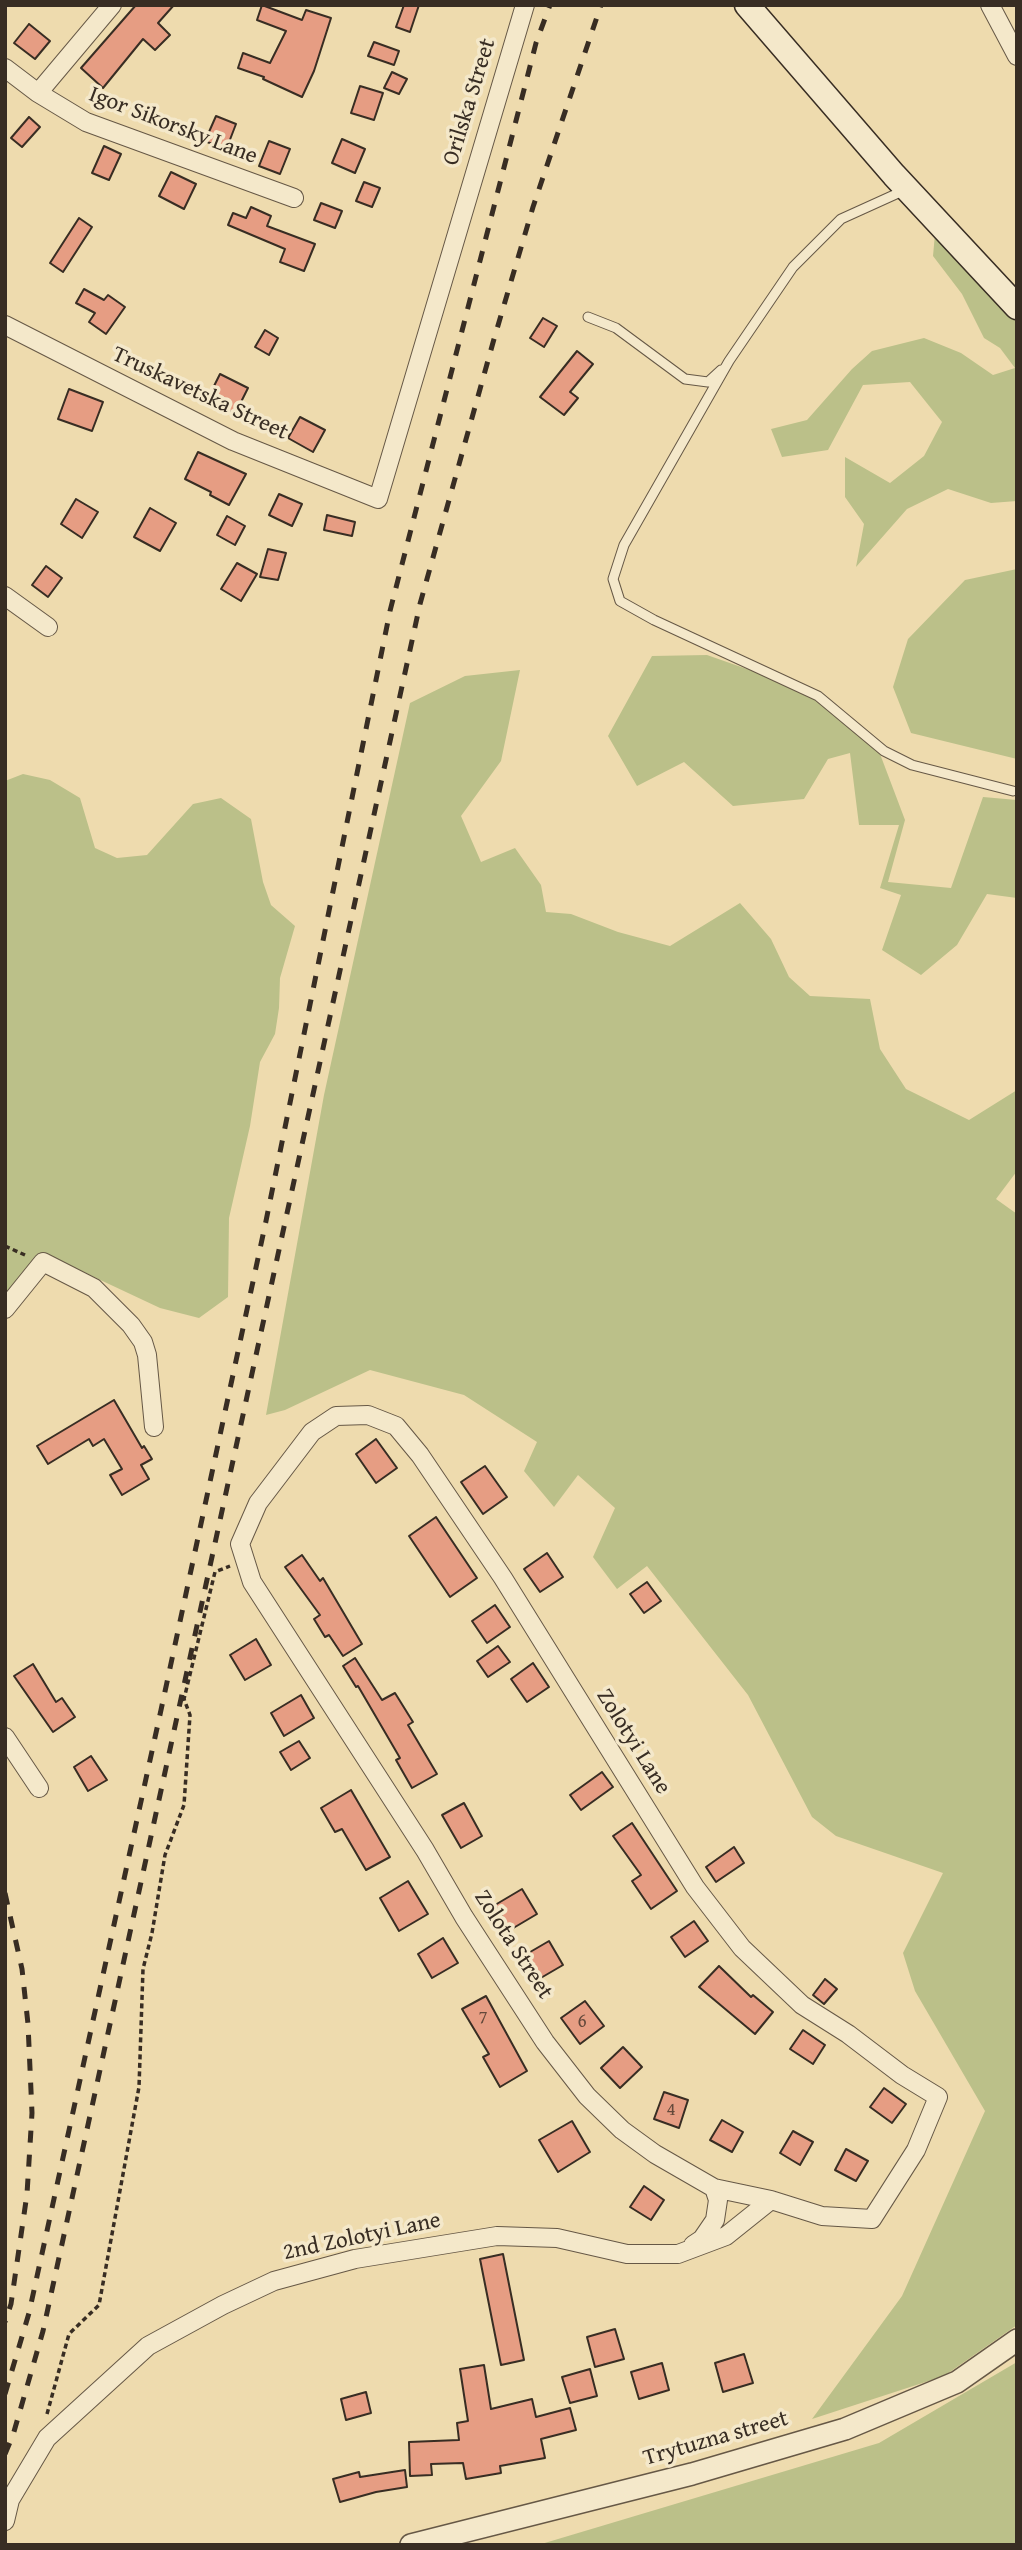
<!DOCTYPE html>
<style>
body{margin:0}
#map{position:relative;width:1022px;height:2550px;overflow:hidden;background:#eedbae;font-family:"Gentium Book Plus",serif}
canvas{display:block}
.frame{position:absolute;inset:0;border:7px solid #382d23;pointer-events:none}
</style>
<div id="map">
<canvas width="1022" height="2550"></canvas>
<div class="frame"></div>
</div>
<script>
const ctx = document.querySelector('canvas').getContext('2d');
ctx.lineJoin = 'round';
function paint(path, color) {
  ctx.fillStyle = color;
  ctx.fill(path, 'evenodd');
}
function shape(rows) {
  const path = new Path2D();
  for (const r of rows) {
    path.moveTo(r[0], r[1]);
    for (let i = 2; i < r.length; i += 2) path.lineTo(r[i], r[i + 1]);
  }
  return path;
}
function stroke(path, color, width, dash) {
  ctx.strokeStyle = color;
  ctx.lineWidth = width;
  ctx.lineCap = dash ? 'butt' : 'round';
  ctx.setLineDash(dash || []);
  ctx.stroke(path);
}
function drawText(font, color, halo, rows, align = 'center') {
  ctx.font = font + ' "Gentium Book Plus",serif';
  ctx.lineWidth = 7;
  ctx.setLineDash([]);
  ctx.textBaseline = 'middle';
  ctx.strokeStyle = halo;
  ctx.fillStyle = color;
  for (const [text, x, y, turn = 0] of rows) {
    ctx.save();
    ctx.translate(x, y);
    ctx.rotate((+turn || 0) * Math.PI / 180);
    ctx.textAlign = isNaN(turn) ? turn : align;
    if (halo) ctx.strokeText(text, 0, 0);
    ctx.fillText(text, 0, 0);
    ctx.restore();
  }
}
paint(shape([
 [935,234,1017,316,1017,501,991,503,948,489,907,509,856,567,864,524,845,497,845,457,890,483,924,456,942,422,910,382,863,385,828,450,782,457,771,429,807,420,852,369,872,351,924,338,961,353,993,375,1015,368,1000,348,984,338,962,294,933,256],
 [1017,569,1017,759,911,733,893,687,908,639,965,580],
 [707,655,818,694,877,746,905,820,888,882,951,888,983,797,1017,800,1017,898,987,894,957,945,921,975,882,950,901,895,880,888,899,825,859,825,850,753,828,759,804,799,733,806,684,762,637,786,608,736,652,656],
 [520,670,501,761,461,816,481,862,515,848,541,885,546,912,571,914,618,932,670,946,740,903,771,939,789,977,810,996,870,999,880,1049,906,1089,969,1120,1017,1090,1017,1171,996,1199,1017,1214,1017,2325,944,2376,812,2419,902,2296,985,2111,915,1991,903,1953,943,1873,836,1836,812,1817,748,1695,647,1566,617,1589,593,1557,615,1508,578,1475,554,1507,524,1471,537,1442,464,1395,370,1370,285,1410,266,1415,324,1095,410,703,465,676],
 [23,774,50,780,80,798,95,848,117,858,147,855,193,804,221,798,251,819,263,882,271,905,295,926,280,978,279,1008,275,1034,260,1062,250,1126,229,1218,228,1297,199,1318,160,1308,45,1254,5,1299,5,781],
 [1017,2362,1017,2545,538,2545,879,2443]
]), '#bbc089');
const building = shape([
 [136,5,174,5,158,23,170,35,155,50,143,39,103,88,81,68,136,5],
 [262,5,302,20,306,10,331,18,314,71,302,97,263,79,264,77,238,68,243,53,270,63,286,31,257,20,262,5],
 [404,5,419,5,410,32,396,27,404,5],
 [29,24,50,41,35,59,14,43,29,24],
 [374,42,399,51,394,65,368,56,374,42],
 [392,72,407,79,399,94,384,88,392,72],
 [360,86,383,93,374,120,351,113,360,86],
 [216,116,236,124,226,150,205,141,216,116],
 [29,117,40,127,22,147,11,138,29,117],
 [342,139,365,149,355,173,332,163,342,139],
 [269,141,290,149,280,174,259,166,269,141],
 [104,146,121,154,109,180,92,173,104,146],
 [171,172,196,184,184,209,159,196,171,172],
 [364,182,380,188,372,207,356,201,364,182],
 [321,203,342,211,335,228,314,220,321,203],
 [251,207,271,216,267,226,315,244,304,271,280,262,285,249,228,225,233,213,246,218,251,207],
 [79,218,92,227,63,272,50,263,79,218],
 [84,289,104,300,108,295,125,307,106,334,89,322,95,313,76,303,84,289],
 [543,318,557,326,544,347,530,338,543,318],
 [265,330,278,338,269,355,255,347,265,330],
 [577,351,593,364,570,392,578,398,564,415,540,397,577,351],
 [220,374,248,388,235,414,207,400,220,374],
 [69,389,103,402,92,431,58,419,69,389],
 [300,417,325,430,313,452,288,438,300,417],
 [198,452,246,474,229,505,210,495,211,492,185,479,198,452],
 [279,494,302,504,292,526,269,515,279,494],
 [76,499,98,512,82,538,61,524,76,499],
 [150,508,176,523,160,551,134,537,150,508],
 [327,515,355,522,352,536,324,530,327,515],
 [227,516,245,526,235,545,217,535,227,516],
 [268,549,286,553,278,580,260,577,268,549],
 [237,563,257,574,241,601,221,589,237,563],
 [46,566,62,578,48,597,32,585,46,566],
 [114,1400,142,1448,144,1446,152,1459,141,1465,149,1479,122,1495,110,1475,122,1469,104,1439,93,1446,89,1439,48,1464,37,1446,114,1400],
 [376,1439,397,1468,376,1483,356,1454,376,1439],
 [485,1466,507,1497,483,1514,461,1482,485,1466],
 [436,1517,477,1578,450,1597,409,1536,436,1517],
 [547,1553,563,1577,540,1592,524,1569,547,1553],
 [302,1555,320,1581,323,1578,362,1644,343,1656,329,1635,325,1637,314,1619,320,1615,285,1567,302,1555],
 [647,1582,661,1601,644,1613,630,1594,647,1582],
 [495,1605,510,1627,487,1643,472,1621,495,1605],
 [256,1639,271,1665,245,1680,230,1655,256,1639],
 [498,1646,510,1662,488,1677,477,1661,498,1646],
 [355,1658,382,1700,395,1693,413,1722,408,1725,437,1774,412,1788,396,1760,400,1758,358,1686,356,1687,343,1666,355,1658],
 [533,1663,549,1687,527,1702,511,1679,533,1663],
 [33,1664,56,1702,62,1698,75,1717,53,1732,14,1676,33,1664],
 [301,1695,314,1718,284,1736,271,1713,301,1695],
 [299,1741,310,1758,291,1770,280,1752,299,1741],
 [91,1756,107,1780,88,1791,74,1767,91,1756],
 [602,1772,613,1787,581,1810,570,1795,602,1772],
 [351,1790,390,1857,366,1870,342,1829,335,1832,321,1808,351,1790],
 [464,1803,482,1836,461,1848,442,1815,464,1803],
 [632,1823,677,1891,651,1909,632,1881,641,1875,613,1836,632,1823],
 [734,1847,744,1863,716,1882,706,1867,734,1847],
 [408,1881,428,1914,399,1931,380,1898,408,1881],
 [522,1889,537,1914,510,1930,495,1905,522,1889],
 [694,1921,708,1941,685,1957,671,1937,694,1921],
 [443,1938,458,1963,432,1978,418,1954,443,1938],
 [549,1941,563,1965,539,1979,525,1955,549,1941],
 [719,1966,751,1997,753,1995,773,2012,755,2034,699,1987,719,1966],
 [825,1979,837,1989,824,2004,813,1995,825,1979],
 [486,1996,527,2071,500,2087,483,2057,489,2054,462,2009,486,1996],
 [585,2001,604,2026,580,2044,561,2018,585,2001],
 [803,2030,825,2045,813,2064,790,2049,803,2030],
 [623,2047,642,2067,620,2088,601,2068,623,2047],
 [884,2088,906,2104,892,2123,870,2107,884,2088],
 [664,2092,688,2100,679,2128,654,2119,664,2092],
 [722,2120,743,2132,732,2152,710,2140,722,2120],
 [572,2121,590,2152,558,2172,539,2140,572,2121],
 [793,2131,813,2142,800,2165,780,2153,793,2131],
 [846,2149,868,2161,856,2181,835,2170,846,2149],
 [644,2186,664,2200,651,2220,630,2207,644,2186],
 [503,2254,524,2360,501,2365,480,2259,503,2254],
 [615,2329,624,2359,595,2367,587,2337,615,2329],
 [744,2354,753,2383,723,2392,715,2363,744,2354],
 [662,2363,669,2390,639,2399,631,2372,662,2363],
 [484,2365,491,2409,532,2399,536,2417,570,2408,576,2430,541,2439,545,2458,500,2466,501,2473,466,2479,463,2463,431,2464,432,2475,410,2476,409,2442,459,2440,457,2423,468,2421,460,2369,484,2365],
 [590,2369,597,2396,570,2403,562,2377,590,2369],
 [366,2392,371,2413,346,2420,341,2399,366,2392],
 [405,2470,407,2487,376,2492,340,2502,333,2479,359,2472,360,2477,405,2470]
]);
paint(building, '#e69d83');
stroke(building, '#382d23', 2);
const service = shape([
 [905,190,841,219,793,267,729,361,624,545,613,579,620,601,654,620,818,696,884,751,912,765,1013,791],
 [588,317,616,328,685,379,708,382,721,370]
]);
const minor = shape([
 [990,5,1017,56],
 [5,68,38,93,86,122,294,198],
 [38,93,112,5],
 [5,325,233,441,378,499,525,5],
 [5,596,48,627],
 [5,1309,43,1262,94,1288,131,1325,143,1342,147,1355,154,1427],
 [368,1415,396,1426,420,1455,503,1578,695,1887,742,1948,802,2005,848,2034,902,2075,938,2097,916,2150,872,2219,822,2216,771,2200,714,2188,655,2154,622,2130,587,2096,545,2042,464,1917,425,1850,252,1582,240,1544,258,1503,312,1432,336,1416,368,1415],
 [5,1737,39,1788],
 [693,2245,702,2239,715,2220,718,2200,714,2188],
 [5,2521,10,2500,47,2438,148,2346,223,2305,274,2281,355,2259,497,2236,557,2238,627,2254,678,2254,726,2236,771,2200]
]);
const tertiary = shape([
 [411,2545,692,2474,845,2429,957,2382,1017,2340]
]);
const secondary = shape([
 [747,5,894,175,1017,307]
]);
stroke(service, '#665846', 11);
stroke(minor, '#665846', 20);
stroke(tertiary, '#665846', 24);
stroke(secondary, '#382d23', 27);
stroke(shape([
 [5,1246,25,1255],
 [47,2414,69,2334,99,2305,139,2087,143,1969,152,1933,165,1855,184,1805,190,1715,184,1699,215,1572,230,1566]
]), '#382d23', 3.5, [5, 3.5]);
stroke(service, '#f4e8ca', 9);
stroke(minor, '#f4e8ca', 18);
stroke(tertiary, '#f4e8ca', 21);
stroke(secondary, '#f4e8ca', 24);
stroke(shape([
 [5,1893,22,1969,28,2024,32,2113,27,2194,11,2304,5,2322],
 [5,2394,29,2313,161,1710,266,1221,390,611,536,43,550,5],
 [5,2454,13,2435,43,2331,420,604,494,339,533,207,601,5]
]), '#382d23', 5, [12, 12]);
drawText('19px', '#64493b', null, [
 ["7",483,2018],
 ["6",582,2022],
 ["4",671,2110]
]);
drawText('23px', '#382d23', '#f4e8ca', [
 ["Orilska Street",470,102,-73],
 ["Igor Sikorsky Lane",173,126,21],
 ["Truskavetska Street",200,394,25],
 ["Zolotyi Lane",633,1742,58],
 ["Zolota Street",513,1945,57],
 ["2nd Zolotyi Lane",362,2237,-12],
 ["Trytuzna street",716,2439,-16]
]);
</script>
